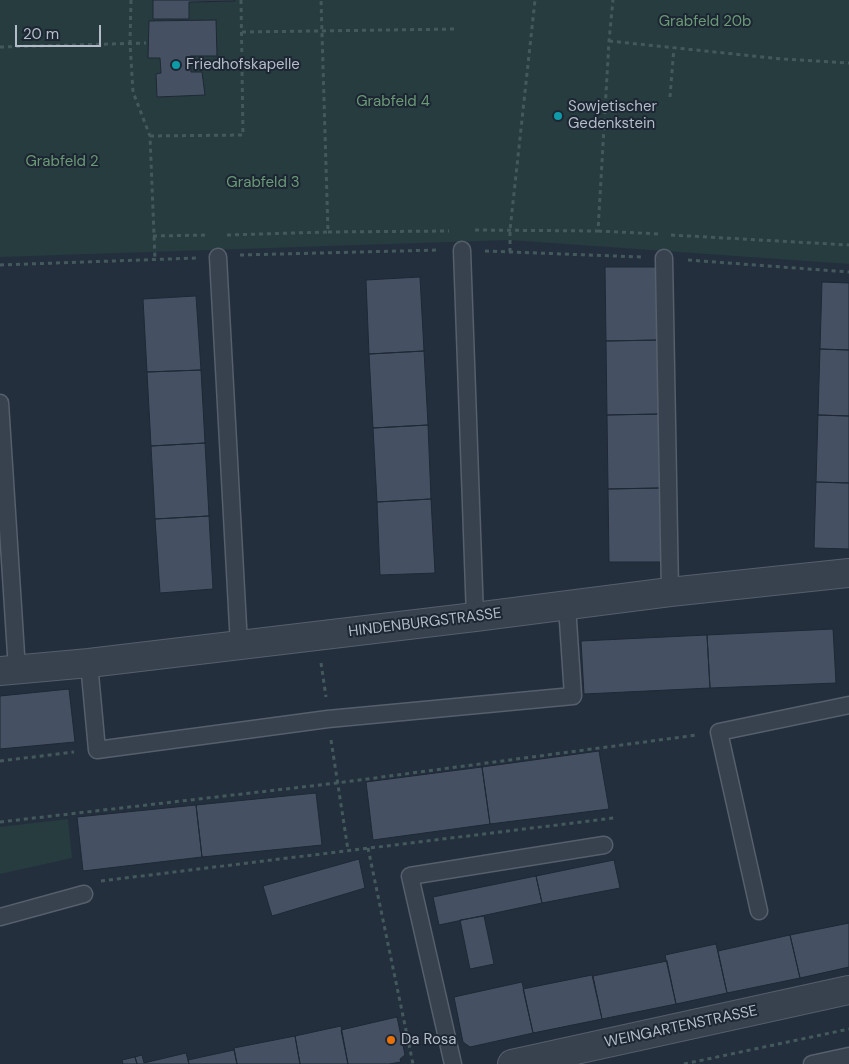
<!DOCTYPE html>
<style>
body{margin:0}
#map{position:relative;width:849px;height:1064px;overflow:hidden;background:#242f3e;font-family:"DM Sans",sans-serif}
canvas{display:block}
.scale{position:absolute;left:15px;top:25px;width:86px;height:22px;box-sizing:border-box;border:2px solid #b4bcc9;border-top:0;padding-left:6px;font-size:15px;line-height:18px;white-space:nowrap;color:#b4bcc9;-webkit-text-stroke:4px #1d2633;paint-order:stroke}
</style>
<div id="map">
<canvas width="849" height="1064"></canvas>
<div class="scale">20 m</div>
</div>
<script>
const ctx = document.querySelector('canvas').getContext('2d');
ctx.lineJoin = 'round';
function paint(path, color) {
  ctx.fillStyle = color;
  ctx.fill(path, 'evenodd');
}
function shape(rows) {
  const path = new Path2D();
  for (const r of rows) {
    path.moveTo(r[0], r[1]);
    for (let i = 2; i < r.length; i += 2) path.lineTo(r[i], r[i + 1]);
  }
  return path;
}
function stroke(path, color, width, dash) {
  ctx.strokeStyle = color;
  ctx.lineWidth = width;
  ctx.lineCap = dash ? 'butt' : 'round';
  ctx.setLineDash(dash || []);
  ctx.stroke(path);
}
function drawText(font, color, halo, rows, align = 'center') {
  ctx.font = font + ' "DM Sans",sans-serif';
  ctx.lineWidth = 4;
  ctx.setLineDash([]);
  ctx.textBaseline = 'middle';
  ctx.strokeStyle = halo;
  ctx.fillStyle = color;
  for (const [text, x, y, turn = 0] of rows) {
    ctx.save();
    ctx.translate(x, y);
    ctx.rotate((+turn || 0) * Math.PI / 180);
    ctx.textAlign = isNaN(turn) ? turn : align;
    if (halo) ctx.strokeText(text, 0, 0);
    ctx.fillText(text, 0, 0);
    ctx.restore();
  }
}
paint(shape([
 [0,0,849,0,849,264,509,240,0,257],
 [68,819,72,858,0,874,0,827]
]), '#263c3f');
const building = shape([
 [153,0,235,0,235,1,189,2,189,19,153,19,153,0],
 [216,20,217,56,190,56,191,72,202,72,205,95,157,97,156,74,161,73,160,58,148,58,149,21,216,20],
 [605,267,658,267,659,340,606,341,605,267],
 [420,277,424,351,369,354,366,280,420,277],
 [822,282,849,283,849,350,820,349,822,282],
 [196,296,201,370,147,372,143,299,196,296],
 [659,340,660,414,607,415,606,341,659,340],
 [820,349,849,350,849,416,818,415,820,349],
 [424,351,428,425,373,428,369,354,424,351],
 [201,370,205,443,151,446,147,372,201,370],
 [660,414,660,488,608,489,607,415,660,414],
 [818,415,849,416,849,483,816,482,818,415],
 [428,425,431,499,377,502,373,428,428,425],
 [205,443,209,516,155,519,151,446,205,443],
 [816,482,849,483,849,549,814,548,816,482],
 [660,488,661,562,609,562,608,489,660,488],
 [431,499,435,573,380,575,377,502,431,499],
 [209,516,213,589,160,593,155,519,209,516],
 [833,629,836,683,710,688,707,635,833,629],
 [707,635,710,688,584,694,581,641,707,635],
 [69,689,75,742,0,749,0,696,69,689],
 [599,751,609,809,490,824,482,767,599,751],
 [482,767,490,824,373,840,366,782,482,767],
 [316,793,322,845,202,857,196,805,316,793],
 [196,805,202,857,83,871,77,817,196,805],
 [359,859,365,888,272,916,263,886,359,859],
 [614,860,620,888,542,903,536,876,614,860],
 [536,876,542,903,439,925,433,897,536,876],
 [484,916,494,964,470,969,460,920,484,916],
 [849,923,849,967,800,978,790,935,849,923],
 [790,935,800,978,727,993,718,951,790,935],
 [716,944,727,993,676,1004,665,955,716,944],
 [667,961,676,1004,602,1019,593,976,667,961],
 [592,975,602,1019,533,1033,523,989,592,975],
 [522,982,533,1033,470,1047,463,1042,454,997,522,982],
 [397,1017,405,1055,400,1059,401,1062,389,1064,348,1064,341,1030,397,1017],
 [341,1026,348,1064,300,1064,295,1036,341,1026],
 [295,1036,300,1064,237,1064,234,1048,295,1036],
 [234,1050,237,1064,189,1064,188,1060,234,1050],
 [186,1053,189,1064,137,1064,135,1057,142,1055,144,1063,186,1053],
 [135,1057,137,1064,123,1064,122,1060,135,1057]
]);
paint(building, '#455162');
stroke(building, '#1f2835', 1);
const service = shape([
 [462,250,475,617],
 [218,257,239,645],
 [664,258,670,592],
 [0,403,17,670],
 [89,663,97,750,328,719,573,696,567,606],
 [759,911,719,732,849,705],
 [0,917,84,894],
 [453,1064,410,876,604,845],
 [812,1064,849,1056]
]);
const minor = shape([
 [0,671,89,663,475,617,670,592,849,573]
]);
const tertiary = shape([
 [512,1064,849,990]
]);
stroke(service, '#565f6c', 19);
stroke(minor, '#565f6c', 30);
stroke(tertiary, '#565f6c', 30);
stroke(shape([
 [131,0,130,43,133,92,150,136,155,260],
 [242,32,458,29],
 [609,41,782,59,849,63],
 [0,47,146,43],
 [670,97,674,47],
 [150,136,243,135,241,0],
 [475,230,598,231,609,41,613,0],
 [598,231,660,234],
 [328,232,449,231],
 [227,235,328,232,321,0],
 [671,235,849,245],
 [153,236,208,235],
 [485,251,641,257],
 [510,252,510,230,535,0],
 [240,255,439,250],
 [688,260,849,272],
 [0,265,197,258],
 [321,663,326,697],
 [331,740,348,850],
 [0,761,74,752],
 [0,822,337,783,697,735],
 [368,848,413,1064],
 [101,881,614,818],
 [684,1064,849,1029]
]), '#44595c', 3, [4, 4]);
stroke(service, '#38414e', 16);
stroke(minor, '#38414e', 28);
stroke(tertiary, '#38414e', 28);
for (const [x, y, r, color] of [
 [176,65,5,"#0f9aa8"],
 [558,116,5,"#0f9aa8"],
 [391,1040,5,"#e8710a"]
]) {
  const dot = new Path2D();
  dot.arc(x, y, r, 0, 2 * Math.PI);
  ctx.fillStyle = color;
  ctx.fill(dot);
  stroke(dot, '#1d2633', 2);
}
drawText('15px', '#6b9a76', '#1d2633', [
 ["Grabfeld 20b",705,22],
 ["Grabfeld 4",393,102],
 ["Grabfeld 2",62,162],
 ["Grabfeld 3",263,183]
]);
drawText('15px', '#b4bcc9', '#1d2633', [
 ["Friedhofskapelle",186,65],
 ["Sowjetischer",568,107],
 ["Gedenkstein",568,124],
 ["Da Rosa",401,1040]
], 'left');
drawText('15px', '#b4bcc9', '#1d2633', [
 ["HINDENBURGSTRASSE",425,623,-7],
 ["WEINGARTENSTRASSE",681,1027,-12]
]);
</script>
